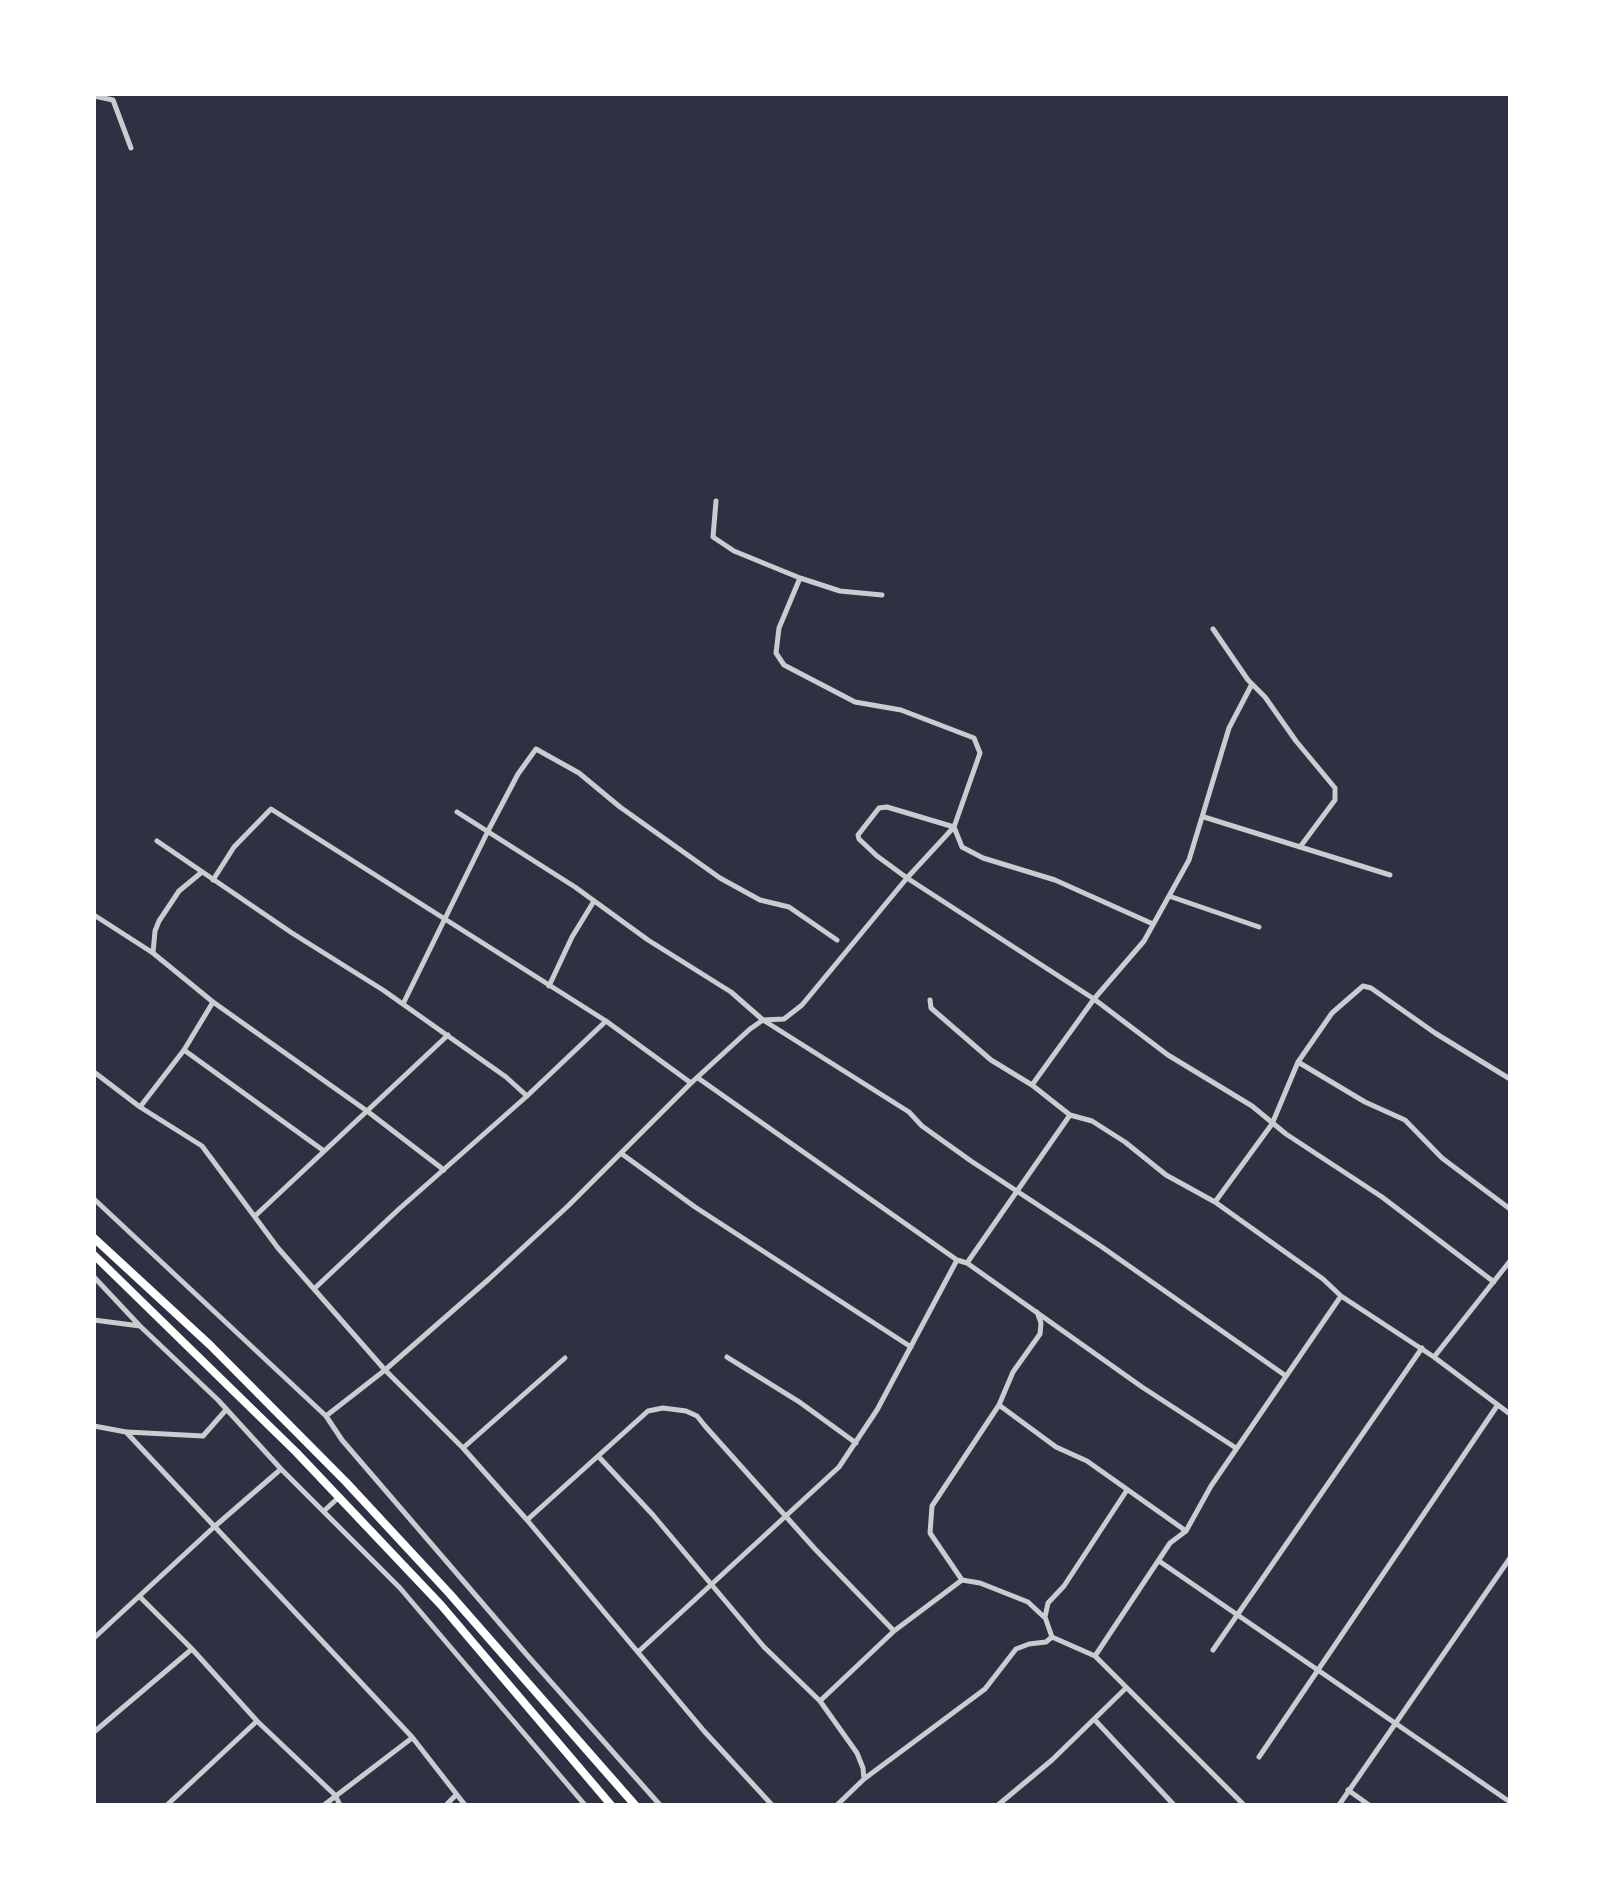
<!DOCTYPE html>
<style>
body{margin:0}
#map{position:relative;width:1604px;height:1899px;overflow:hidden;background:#2d3142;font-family:Montserrat,sans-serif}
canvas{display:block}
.frame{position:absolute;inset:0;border:96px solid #fff;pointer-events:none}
</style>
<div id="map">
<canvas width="1604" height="1899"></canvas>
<div class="frame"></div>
</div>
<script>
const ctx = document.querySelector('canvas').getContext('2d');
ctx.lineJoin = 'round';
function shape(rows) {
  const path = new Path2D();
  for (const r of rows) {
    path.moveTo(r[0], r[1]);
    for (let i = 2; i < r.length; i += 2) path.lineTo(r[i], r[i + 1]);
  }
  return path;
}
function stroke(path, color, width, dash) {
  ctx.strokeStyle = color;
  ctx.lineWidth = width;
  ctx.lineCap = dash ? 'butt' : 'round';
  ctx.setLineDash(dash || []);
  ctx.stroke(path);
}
stroke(shape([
 [94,96,113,100,131,148],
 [716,501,713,537,734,551,800,578,840,591,882,595],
 [1213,629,1248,680,1265,697,1296,741,1335,788,1335,800,1300,847],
 [457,812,575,887,648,940,731,992,763,1020,909,1112,922,1126,971,1161,1102,1247,1286,1376],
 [1204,817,1390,875],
 [157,841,292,933,383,990,506,1077,527,1096],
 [213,880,234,847,271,809,606,1021,691,1083],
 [1169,896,1259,927],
 [94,915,153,953,213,1002,367,1111,444,1170],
 [1153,924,1055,880,983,858,962,847,954,827,887,807,879,808,858,835,859,839,877,856,907,878,1094,999,1168,1055,1252,1106,1286,1134,1382,1197,1494,1282],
 [153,953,155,931,159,921,179,891,202,872],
 [549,986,572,937,594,901],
 [930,1000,931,1008,991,1060,1032,1085,1070,1115,1092,1121,1125,1142,1166,1175,1215,1202,1323,1279,1341,1296,1434,1357,1510,1414],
 [403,1004,488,831,518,774,536,749,579,773,620,807,720,878,760,900,789,907,837,940],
 [184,1050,324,1151],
 [1298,1062,1365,1102,1405,1120,1442,1158,1510,1209],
 [94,1072,140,1107,202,1146,278,1248,385,1370,463,1448,527,1520,704,1731,772,1805],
 [698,1078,957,1260],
 [1032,1085,1094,999,1144,941,1189,860,1229,728,1252,684],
 [140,1107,184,1050,213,1002],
 [622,1154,695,1207,911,1347],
 [94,1199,326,1416,342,1440,527,1655,660,1805],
 [1215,1202,1272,1124,1298,1062,1332,1013,1363,986,1371,988,1435,1033,1510,1079],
 [255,1216,448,1035],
 [967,1263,1142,1387,1236,1448],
 [94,1277,139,1325],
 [315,1288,399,1209,527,1096,606,1021],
 [94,1320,140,1326,218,1400,281,1469,400,1588,585,1805],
 [727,1357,798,1401,856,1443],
 [1434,1357,1510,1261],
 [999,1405,1056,1447,1087,1461,1186,1531],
 [326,1416,385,1370,489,1279,568,1206,691,1083,750,1029,763,1020,784,1019,802,1005,907,878,954,827,980,753,974,738,901,710,855,702,784,665,776,653,779,628,800,578],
 [94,1426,126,1432,412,1737,465,1805],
 [127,1432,203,1436,225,1411],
 [463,1448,565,1358],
 [598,1456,653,1515,764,1647,820,1701,857,1753,863,1768,864,1779],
 [324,1511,339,1497],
 [527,1520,648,1411,663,1408,686,1411,697,1416,705,1426,815,1549,894,1631],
 [1159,1561,1510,1802],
 [962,1580,980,1583,1028,1602,1044,1617],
 [140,1597,192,1649,257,1721,335,1795,340,1805],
 [1052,1637,1045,1617,1048,1603,1064,1586,1127,1490],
 [94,1638,214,1527,281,1469],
 [1213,1650,1422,1348],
 [638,1652,839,1467,877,1410,957,1260,967,1263,1070,1115],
 [1095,1656,1170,1543,1186,1531,1211,1486,1341,1296],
 [820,1701,894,1631,962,1580,930,1533,932,1506,999,1405,1013,1372,1040,1334,1041,1323,1037,1312],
 [1094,1719,1174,1805],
 [94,1732,192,1649],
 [1259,1757,1497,1406],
 [1348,1790,1369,1805],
 [167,1805,257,1721],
 [324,1805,412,1738],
 [446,1805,456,1795],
 [837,1805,864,1779,985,1689,1016,1649,1029,1644,1046,1642,1052,1637,1095,1656,1244,1805],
 [998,1805,1052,1760,1126,1688],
 [1339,1805,1510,1558]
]), '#caccd0', 5);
stroke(shape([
 [94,1238,210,1345,346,1482,449,1593,635,1805],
 [94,1255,296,1452,441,1605,611,1805]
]), '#fff', 8);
</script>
